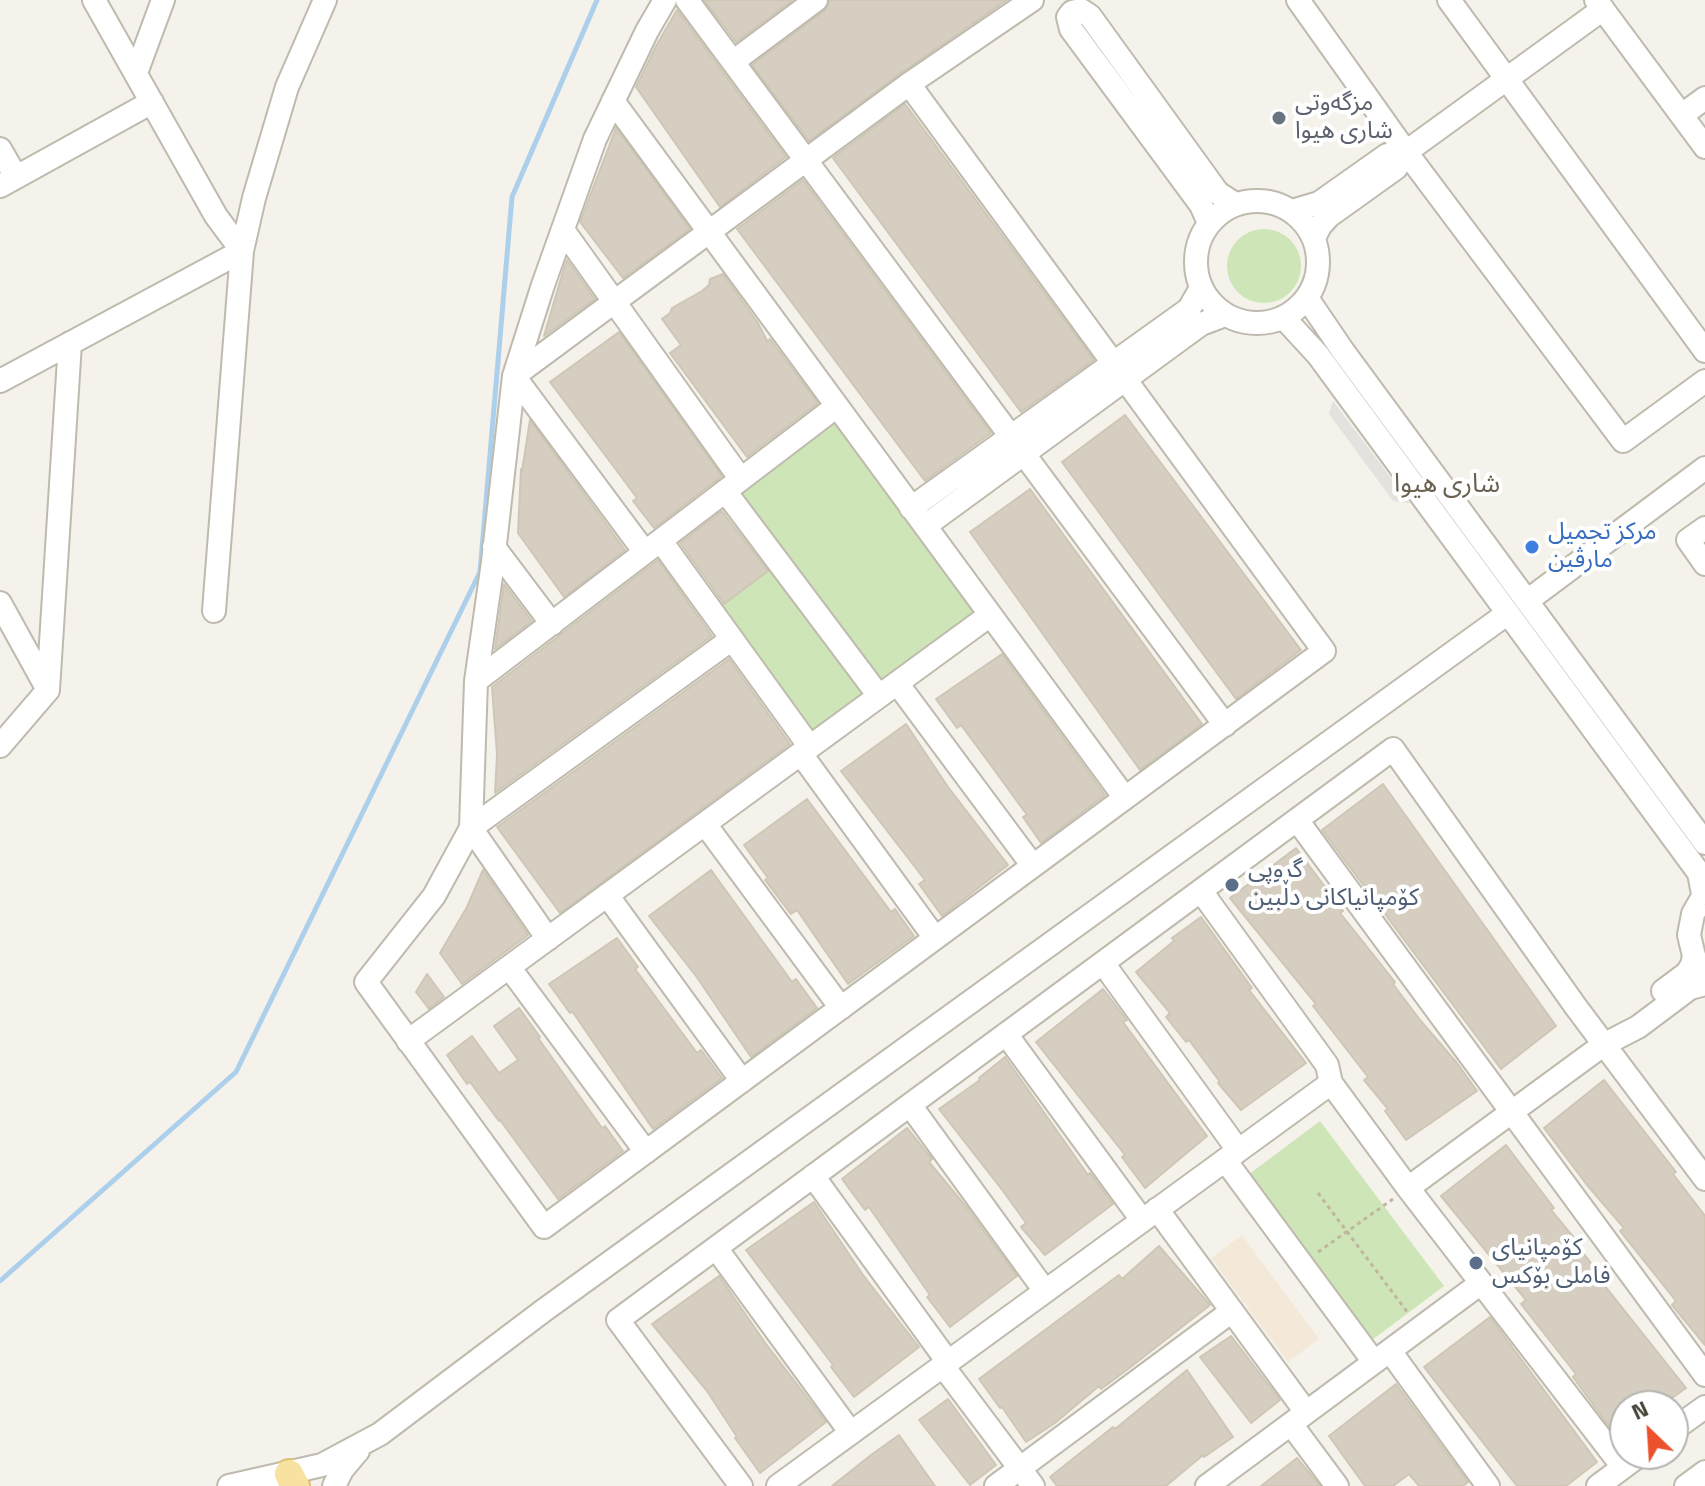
<!DOCTYPE html>
<meta charset="utf-8">
<style>
body{margin:0}
#map{position:relative;width:1705px;height:1486px;overflow:hidden;background:#f4f2eb;font-family:"Titillium Web",sans-serif}
canvas{display:block}
.north{position:absolute;left:1609px;top:1390px;width:80px;height:80px;box-sizing:border-box;background:#fff;border:2px solid #b6b4b0;border-radius:50%;rotate:335deg;font-size:22px;font-weight:700;line-height:32px;text-align:center;color:#484339}
.north::after{content:'';display:block;margin:auto;width:28px;height:36px;background:#ea512c;clip-path:polygon(50% 0,100% 100%,50% 72%,0 100%)}
</style>
<div id="map">
<canvas width="1705" height="1486"></canvas>
<div class="north">N</div>
</div>
<script>
const ctx = document.querySelector('canvas').getContext('2d');
ctx.lineJoin = 'round';
function paint(path, color) {
  ctx.fillStyle = color;
  ctx.fill(path, 'evenodd');
}
function shape(rows) {
  const path = new Path2D();
  for (const r of rows) {
    if (r.length === 3) {
      path.moveTo(r[0] + r[2], r[1]);
      path.arc(r[0], r[1], r[2], 0, 2 * Math.PI);
      continue;
    }
    path.moveTo(r[0], r[1]);
    for (let i = 2; i < r.length; i += 2) path.lineTo(r[i], r[i + 1]);
  }
  return path;
}
function stroke(path, color, width, dash) {
  ctx.strokeStyle = color;
  ctx.lineWidth = width;
  ctx.lineCap = dash ? 'butt' : 'round';
  ctx.setLineDash(dash || []);
  ctx.stroke(path);
}
function drawText(font, color, halo, rows, align = 'center') {
  ctx.font = font + ' "Titillium Web","Noto Sans Arabic",sans-serif';
  ctx.lineWidth = 8;
  ctx.setLineDash([]);
  ctx.textBaseline = 'middle';
  ctx.strokeStyle = halo;
  ctx.fillStyle = color;
  for (const [text, x, y, turn = 0] of rows) {
    ctx.save();
    ctx.translate(x, y);
    ctx.rotate((+turn || 0) * Math.PI / 180);
    ctx.textAlign = isNaN(turn) ? turn : align;
    if (halo) ctx.strokeText(text, 0, 0);
    ctx.fillText(text, 0, 0);
    ctx.restore();
  }
}
paint(shape([
 [1242,1235,1319,1339,1288,1362,1211,1258]
]), '#f4e9d8');
paint(shape([
 [1264,266,37],
 [835,417,980,614,881,687,735,491],
 [774,567,869,695,811,738,718,608],
 [1320,1121,1444,1286,1372,1340,1248,1175]
]), '#cee5b7');
paint(shape([
 [1333,401,1410,503,1393,501,1329,414]
]), '#e3e2df');
stroke(shape([
 [0,1281,236,1072,480,572,512,197,597,0]
]), '#accfec', 5);
const building = shape([
 [704,0,793,0,736,42,704,0],
 [830,0,1007,0,901,73,809,141,752,65,824,11,830,0],
 [677,10,786,157,720,207,636,87,656,46,677,10],
 [905,104,1094,360,1021,412,833,158,905,104],
 [616,128,690,229,623,278,580,222,616,128],
 [803,180,991,433,925,481,737,229,803,180],
 [567,260,595,299,544,336,564,268,567,260],
 [723,274,758,323,767,341,770,339,818,403,747,457,670,353,681,345,662,319,670,313,672,308,702,291,709,285,710,279,723,274],
 [619,332,722,476,654,528,633,501,637,498,608,459,550,382,619,332],
 [1125,415,1301,650,1236,699,1062,462,1125,415],
 [530,420,625,550,564,597,518,533,521,469,522,471,530,420],
 [1030,489,1202,724,1140,770,970,532,1030,489],
 [722,511,768,571,724,604,680,543,722,511],
 [658,560,712,636,495,793,497,754,492,687,658,560],
 [504,584,532,621,495,649,504,584],
 [1002,654,1105,795,1041,843,1023,817,1027,815,987,760,961,725,957,728,936,699,1002,654],
 [729,659,790,744,560,913,497,827,729,659],
 [906,724,948,787,1008,865,942,916,919,884,925,880,841,771,906,724],
 [1383,784,1556,1026,1501,1069,1322,830,1383,784],
 [807,799,891,912,895,909,914,936,848,984,797,910,791,914,765,880,768,878,744,845,807,799],
 [1296,848,1343,911,1340,913,1395,982,1393,984,1420,1020,1457,1063,1477,1091,1406,1140,1385,1111,1388,1109,1364,1080,1368,1077,1313,1006,1316,1004,1230,898,1296,848],
 [483,870,528,935,462,984,440,953,467,907,483,870],
 [711,870,792,982,796,979,817,1008,751,1057,696,976,649,916,711,870],
 [1201,917,1252,988,1249,990,1306,1063,1241,1110,1218,1083,1220,1082,1189,1040,1186,1042,1166,1017,1170,1013,1136,972,1174,941,1172,938,1201,917],
 [617,938,638,967,635,969,697,1053,701,1050,722,1078,653,1129,572,1011,570,1013,549,984,617,938],
 [427,974,444,997,429,1009,416,992,427,974],
 [1103,989,1127,1020,1123,1022,1207,1136,1145,1188,1122,1157,1125,1155,1036,1042,1103,989],
 [519,1008,540,1037,538,1038,602,1128,605,1126,623,1151,558,1199,500,1120,499,1121,470,1082,467,1084,447,1055,472,1036,499,1073,518,1060,494,1026,519,1008],
 [1005,1057,1088,1175,1090,1173,1113,1204,1045,1255,1021,1227,1026,1223,1003,1191,939,1109,980,1080,979,1078,1005,1057],
 [1604,1080,1676,1172,1673,1174,1705,1216,1705,1345,1672,1305,1676,1301,1620,1231,1624,1228,1587,1185,1544,1128,1604,1080],
 [907,1128,932,1159,929,1162,968,1209,1017,1276,950,1327,927,1297,930,1295,869,1207,865,1210,842,1179,907,1128],
 [1506,1145,1554,1208,1551,1210,1580,1245,1578,1246,1603,1279,1601,1281,1686,1388,1661,1406,1625,1406,1625,1429,1616,1436,1573,1377,1576,1374,1521,1304,1526,1300,1441,1196,1506,1145],
 [814,1202,863,1275,919,1347,854,1397,831,1367,833,1365,746,1250,814,1202],
 [1159,1246,1210,1305,1128,1369,1101,1389,1099,1386,1055,1423,1026,1442,1002,1407,1000,1408,979,1379,1119,1275,1122,1279,1159,1246],
 [719,1276,766,1344,826,1422,760,1473,735,1438,737,1437,707,1391,652,1324,719,1276],
 [1490,1317,1597,1462,1566,1486,1517,1486,1424,1367,1490,1317],
 [1231,1336,1280,1400,1251,1423,1200,1357,1231,1336],
 [1187,1370,1233,1437,1204,1457,1203,1455,1166,1486,1057,1486,1050,1477,1113,1427,1115,1429,1187,1370],
 [1396,1384,1468,1482,1463,1486,1419,1486,1409,1474,1393,1486,1365,1486,1329,1436,1396,1384],
 [948,1399,996,1465,970,1485,919,1420,948,1399],
 [899,1435,935,1486,832,1486,871,1455,899,1435],
 [1297,1458,1320,1486,1261,1486,1297,1458]
]);
paint(building, '#d5cec1');
stroke(building, '#cfc6b5', 2);
const minor = shape([
 [665,0,647,31,595,139,543,285,514,376,493,562,476,681,471,828,434,896,366,982,544,1227,1324,651,909,84],
 [687,0,1225,725],
 [1298,0,1406,152,1623,441,1705,381],
 [1449,0,1705,351],
 [1596,0,1705,147],
 [734,61,816,0],
 [136,73,163,0],
 [613,101,1125,798],
 [1682,115,1705,98],
 [0,149,16,177],
 [0,186,152,102],
 [1257,262,61],
 [1292,211,1319,203,1387,155,1406,152],
 [1209,223,1201,205,1071,29,1068,17,1072,12,1081,10,1090,16,1218,193,1235,204],
 [563,230,740,478],
 [1314,238,1320,226,1329,216,1396,168,1406,152,1603,9],
 [1307,298,1343,351,1705,843],
 [1283,317,1318,355,1699,873,1703,894],
 [0,381,242,251,216,216,94,0],
 [725,491,879,696],
 [911,508,1189,309,1201,288],
 [925,526,1201,324,1225,315],
 [1705,528,1688,540,1705,564],
 [661,541,810,747],
 [494,547,552,624],
 [644,551,514,376,909,84,1032,0],
 [1527,601,1705,468],
 [0,603,48,690,70,343],
 [214,611,242,251,254,198,287,87,325,0],
 [476,681,837,406],
 [897,683,1033,866],
 [0,746,48,690],
 [801,754,935,938],
 [1297,820,1705,1375],
 [705,824,841,1008],
 [1201,891,1327,1065,1331,1083,1408,1188,1623,1467],
 [607,895,742,1081],
 [548,939,471,828,732,639],
 [1103,963,1238,1150],
 [1699,966,1694,956,1689,935,1693,914,1705,893],
 [509,967,646,1152],
 [1663,991,1687,973,1692,965,1694,956],
 [1006,1034,1142,1220],
 [408,1041,990,615],
 [910,1105,1045,1291],
 [1225,1160,1374,1362],
 [813,1176,948,1362],
 [1408,1188,1603,1045,1638,1027,1690,988,1705,984],
 [1157,1209,1306,1412],
 [716,1248,851,1433],
 [1390,1351,1488,1486],
 [943,1366,1033,1486],
 [1291,1424,1337,1486],
 [1673,1430,1705,1407],
 [229,1486,322,1465,380,1434,543,1311,1508,613],
 [334,1486,342,1470,358,1451],
 [741,1486,618,1320,1393,749,1576,1007,1705,1179],
 [778,1486,1331,1083],
 [996,1486,1232,1311],
 [1207,1486,1481,1283],
 [1598,1486,1641,1454],
 [1686,1486,1705,1472]
]);
const major = shape([
 [289,1474,295,1486]
]);
stroke(minor, '#bfbaae', 26);
stroke(major, '#dcc071', 32);
stroke(shape([
 [1318,1193,1408,1313],
 [1318,1252,1393,1199]
]), '#c0b6a0', 3, [4, 4]);
stroke(minor, '#fff', 22);
stroke(major, '#f7e2a1', 28);
for (const [x, y, r, color] of [
 [1279,118,8,"#6b7280"],
 [1532,547,8,"#3f7fe0"],
 [1232,885,8,"#5c6f8a"],
 [1476,1263,8,"#5c6f8a"]
]) {
  const dot = new Path2D();
  dot.arc(x, y, r, 0, 2 * Math.PI);
  ctx.fillStyle = color;
  ctx.fill(dot);
  stroke(dot, '#fff', 3);
}
drawText('24px', '#5b616d', '#fff', [
 ["مزگەوتی",1295,104],
 ["شاری هیوا",1295,132]
], 'left');
drawText('24px', '#366cbe', '#fff', [
 ["مركز تجميل",1548,533],
 ["مارڤین",1548,561]
], 'left');
drawText('24px', '#4e5e75', '#fff', [
 ["گروپی",1248,871],
 ["کۆمپانیاکانی دڵبین",1248,899],
 ["کۆمپانیای",1492,1249],
 ["فاملی بۆکس",1492,1277]
], 'left');
drawText('26px', '#6a6151', '#fff', [
 ["شاری هیوا",1447,486]
]);
</script>
